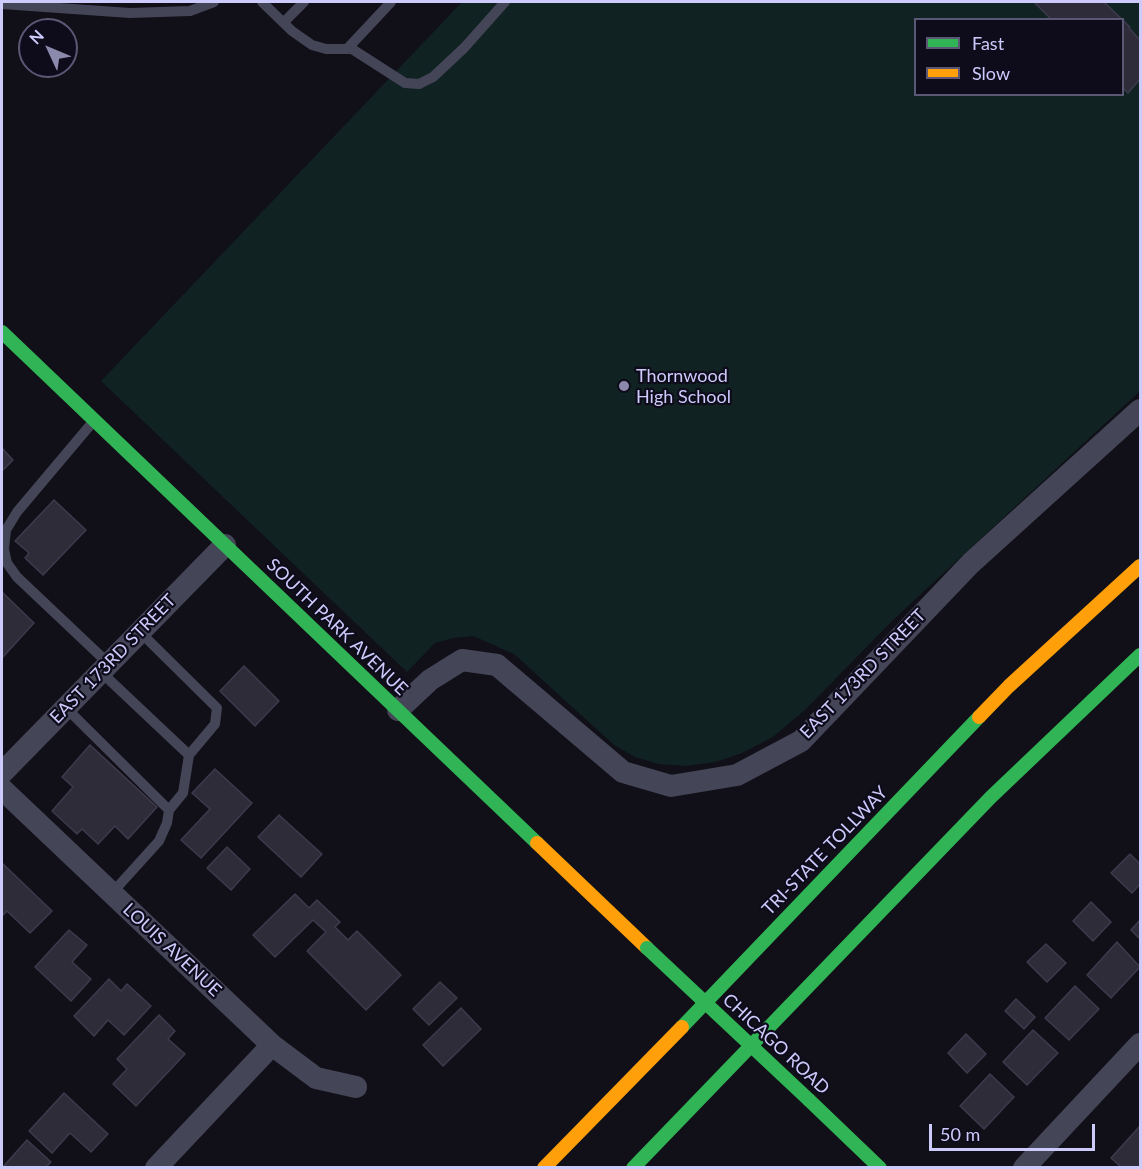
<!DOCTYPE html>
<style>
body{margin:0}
#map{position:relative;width:1142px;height:1169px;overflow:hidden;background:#111018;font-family:Lato,sans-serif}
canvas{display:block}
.frame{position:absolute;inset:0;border:3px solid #cdcafc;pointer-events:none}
.legend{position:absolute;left:914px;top:18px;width:210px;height:78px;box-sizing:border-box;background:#0e0c1b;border:2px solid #5a5875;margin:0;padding:8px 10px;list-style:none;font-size:18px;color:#cdcafc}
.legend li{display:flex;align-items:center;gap:12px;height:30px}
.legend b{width:30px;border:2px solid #5a5875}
.north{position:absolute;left:18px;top:18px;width:60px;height:60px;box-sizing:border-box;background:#0e0c1b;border:2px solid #5a5875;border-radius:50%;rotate:314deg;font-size:16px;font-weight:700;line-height:24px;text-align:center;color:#cdcafc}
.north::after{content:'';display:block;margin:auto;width:21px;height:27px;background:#8b89ac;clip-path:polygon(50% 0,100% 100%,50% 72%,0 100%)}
.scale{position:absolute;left:929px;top:1124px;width:166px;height:27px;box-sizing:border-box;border:3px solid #cdcafc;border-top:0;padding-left:8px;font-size:18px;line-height:21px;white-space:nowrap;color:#cdcafc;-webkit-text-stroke:4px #0e0c1b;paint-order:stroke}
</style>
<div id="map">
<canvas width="1142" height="1169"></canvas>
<div class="frame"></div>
<ul class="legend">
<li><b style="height:8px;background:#30b455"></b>Fast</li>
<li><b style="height:8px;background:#ff9f0a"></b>Slow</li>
</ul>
<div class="north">N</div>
<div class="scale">50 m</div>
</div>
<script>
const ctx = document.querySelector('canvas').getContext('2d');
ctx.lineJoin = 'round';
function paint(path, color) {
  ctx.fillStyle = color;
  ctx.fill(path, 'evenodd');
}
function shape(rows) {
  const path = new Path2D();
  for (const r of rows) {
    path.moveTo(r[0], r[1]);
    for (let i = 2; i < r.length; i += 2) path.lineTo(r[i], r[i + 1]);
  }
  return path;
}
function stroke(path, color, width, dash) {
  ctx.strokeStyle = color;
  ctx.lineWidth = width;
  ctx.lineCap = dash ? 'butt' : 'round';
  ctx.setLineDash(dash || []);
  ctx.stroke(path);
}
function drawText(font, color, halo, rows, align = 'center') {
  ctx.font = font + ' Lato,sans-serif';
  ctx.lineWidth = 4.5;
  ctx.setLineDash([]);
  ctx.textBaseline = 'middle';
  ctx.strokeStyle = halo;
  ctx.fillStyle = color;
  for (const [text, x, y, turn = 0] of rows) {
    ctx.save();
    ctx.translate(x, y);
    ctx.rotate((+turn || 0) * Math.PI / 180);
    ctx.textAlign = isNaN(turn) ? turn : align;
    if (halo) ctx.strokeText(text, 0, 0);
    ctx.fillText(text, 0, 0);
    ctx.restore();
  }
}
paint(shape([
 [462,2,1140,2,1140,391,893,620,805,710,773,737,742,753,716,762,686,766,659,764,635,757,614,745,514,654,473,636,453,638,435,643,407,672,101,381],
 [916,20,1122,20,1122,94,916,94]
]), '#102222');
const building = shape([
 [1034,2,1104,2,1130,27,1129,28,1140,40,1140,79,1128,93,1122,87,1122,20,1052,20,1034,2],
 [2,448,13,460,2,471,2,448],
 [54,500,86,530,43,575,25,558,29,553,15,541,54,500],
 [2,592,34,623,2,658,2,592],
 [244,666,279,701,255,726,220,691,244,666],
 [90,745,157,807,128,839,115,826,98,844,82,829,77,834,52,811,73,787,62,777,90,745],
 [215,769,252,803,201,858,181,840,210,809,192,793,215,769],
 [279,815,322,854,301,877,258,837,279,815],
 [227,847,250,869,231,890,207,868,227,847],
 [1130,854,1140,864,1140,884,1132,893,1111,873,1130,854],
 [2,863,52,911,30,933,7,911,2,916,2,863],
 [295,894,309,908,317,900,340,922,335,927,348,940,357,931,401,975,366,1010,307,951,326,932,313,920,275,957,253,935,295,894],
 [1091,902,1111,922,1093,941,1073,921,1091,902],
 [1140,920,1140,939,1131,930,1140,920],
 [69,930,87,945,72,962,91,979,71,1001,35,967,69,930],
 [1117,942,1140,967,1111,998,1087,975,1117,942],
 [1046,944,1066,963,1047,982,1027,962,1046,944],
 [109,979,121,991,127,984,151,1006,124,1035,108,1020,94,1036,74,1016,109,979],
 [440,982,457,998,429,1025,413,1009,440,982],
 [1075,986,1099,1009,1069,1040,1045,1018,1075,986],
 [1016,999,1035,1017,1024,1029,1005,1011,1016,999],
 [461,1008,481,1029,443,1066,423,1045,461,1008],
 [159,1015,175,1031,168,1039,185,1054,136,1106,113,1084,127,1069,117,1059,159,1015],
 [1033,1030,1058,1053,1027,1085,1003,1062,1033,1030],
 [966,1034,986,1054,967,1073,948,1053,966,1034],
 [990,1074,1014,1097,984,1129,960,1106,990,1074],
 [64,1093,108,1134,91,1152,70,1133,52,1153,29,1131,64,1093],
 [1140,1126,1140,1168,1122,1168,1111,1158,1140,1126],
 [27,1140,51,1162,45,1168,2,1168,27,1140]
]);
paint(building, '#2f2c3a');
stroke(building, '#3c3a4c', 1.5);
stroke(shape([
 [262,2,292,31,312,45,326,49,352,49,405,83,419,84,433,77,464,48,505,2],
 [2,4,130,13,190,11,214,2],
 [284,22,304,2],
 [347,49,391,2],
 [92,423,17,512,6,530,4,549,7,563,17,577,109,664],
 [101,672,189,755,215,724,217,708,140,632],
 [66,708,169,810,167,823,159,841,112,893],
 [169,810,183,793,189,755]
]), '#454558', 10);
stroke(shape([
 [398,710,430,680,462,660,497,665,623,772,671,786,737,775,801,741,971,563,1140,410],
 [2,773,225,545],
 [2,789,272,1045,316,1078,356,1087],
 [156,1168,272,1045],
 [1024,1168,1140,1044]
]), '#454558', 22);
stroke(shape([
 [2,332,537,843],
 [682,1027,979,717],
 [809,1100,880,1168],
 [633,1168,991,797,1140,655]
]), '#30b455', 14);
stroke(shape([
 [979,717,1009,686,1140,566],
 [537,843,647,948],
 [544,1168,682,1027]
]), '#ff9f0a', 14);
stroke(shape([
 [647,948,809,1100]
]), '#30b455', 14);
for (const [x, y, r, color] of [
 [624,386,6,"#8b89ac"]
]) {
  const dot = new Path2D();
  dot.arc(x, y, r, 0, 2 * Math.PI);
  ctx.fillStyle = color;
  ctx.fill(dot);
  stroke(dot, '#0e0c1b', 2);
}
drawText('18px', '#cdcafc', '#0e0c1b', [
 ["Thornwood",636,376],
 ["High School",636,397]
], 'left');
drawText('18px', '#cdcafc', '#0e0c1b', [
 ["SOUTH PARK AVENUE",337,627,44],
 ["EAST 173RD STREET",113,659,-46],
 ["EAST 173RD STREET",863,674,-46],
 ["TRI-STATE TOLLWAY",825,851,-46],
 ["LOUIS AVENUE",172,950,43],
 ["CHICAGO ROAD",776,1044,43]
]);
</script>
